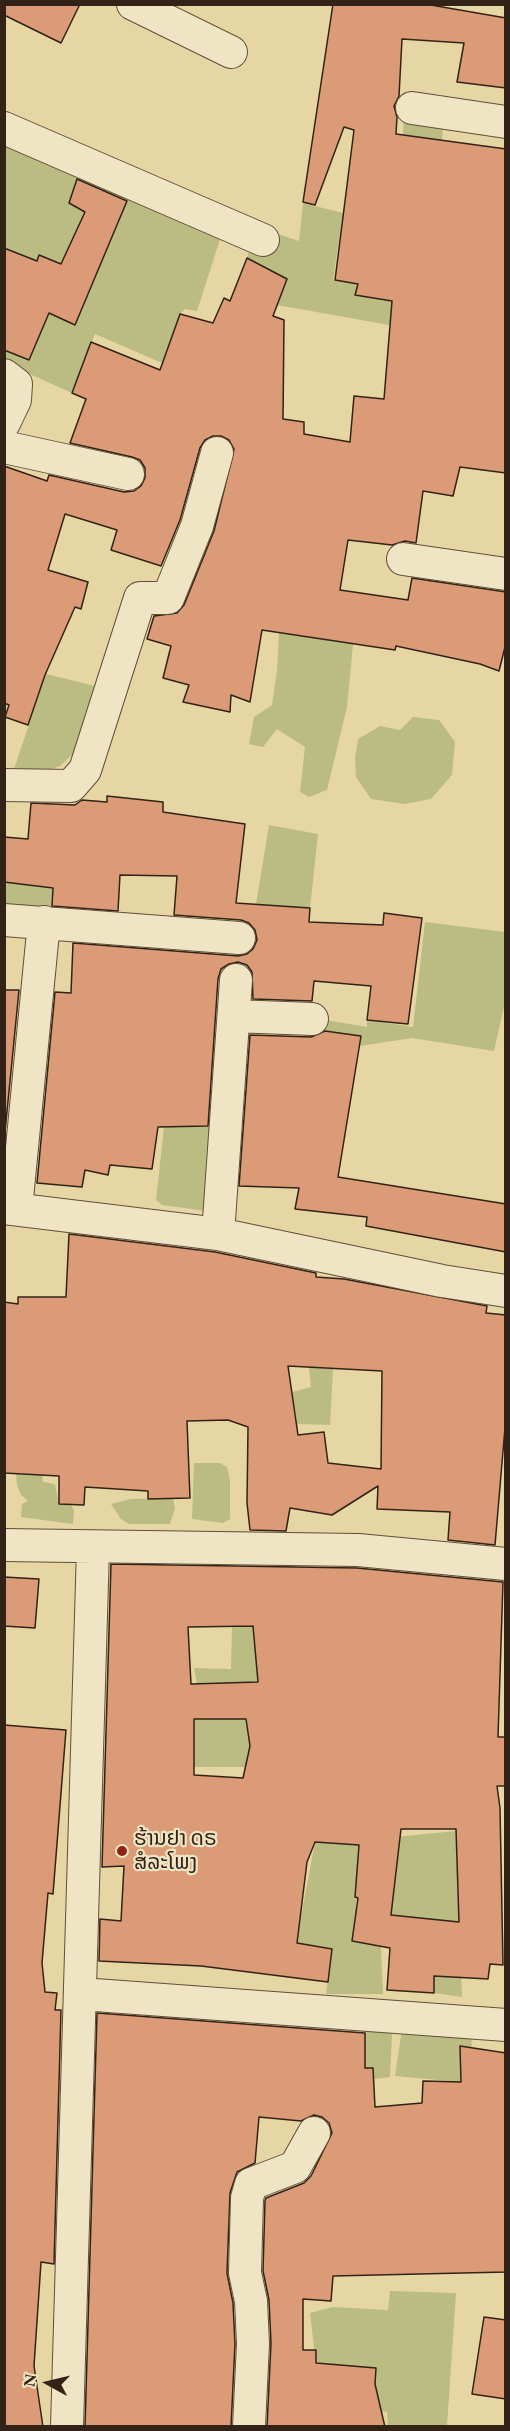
<!DOCTYPE html>
<meta charset="utf-8">
<style>
body{margin:0}
#map{position:relative;width:510px;height:2431px;overflow:hidden;background:#e6d6a3;font-family:"EB Garamond",serif}
canvas{display:block}
.frame{position:absolute;inset:0;border:6px solid #332217;pointer-events:none}
.north{position:absolute;left:18px;top:2353px;width:60px;height:60px;-webkit-text-stroke:4px #efe4c3;paint-order:stroke;rotate:278deg;font-size:16px;font-weight:700;line-height:24px;text-align:center;color:#332217}
.north::after{content:'';display:block;margin:auto;width:21px;height:27px;background:#332217;clip-path:polygon(50% 0,100% 100%,50% 72%,0 100%)}
</style>
<div id="map">
<canvas width="510" height="2431"></canvas>
<div class="frame"></div>
<div class="north">N</div>
</div>
<script>
const ctx = document.querySelector('canvas').getContext('2d');
ctx.lineJoin = 'round';
function paint(path, color) {
  ctx.fillStyle = color;
  ctx.fill(path, 'evenodd');
}
function shape(rows) {
  const path = new Path2D();
  for (const r of rows) {
    path.moveTo(r[0], r[1]);
    for (let i = 2; i < r.length; i += 2) path.lineTo(r[i], r[i + 1]);
  }
  return path;
}
function stroke(path, color, width, dash) {
  ctx.strokeStyle = color;
  ctx.lineWidth = width;
  ctx.lineCap = dash ? 'butt' : 'round';
  ctx.setLineDash(dash || []);
  ctx.stroke(path);
}
function drawText(font, color, halo, rows, align = 'center') {
  ctx.font = font + ' "EB Garamond","Noto Sans Lao",serif';
  ctx.lineWidth = 4.5;
  ctx.setLineDash([]);
  ctx.textBaseline = 'middle';
  ctx.strokeStyle = halo;
  ctx.fillStyle = color;
  for (const [text, x, y, turn = 0] of rows) {
    ctx.save();
    ctx.translate(x, y);
    ctx.rotate((+turn || 0) * Math.PI / 180);
    ctx.textAlign = isNaN(turn) ? turn : align;
    if (halo) ctx.strokeText(text, 0, 0);
    ctx.fillText(text, 0, 0);
    ctx.restore();
  }
}
paint(shape([
 [404,112,443,126,442,140,403,135],
 [4,140,222,233,197,311,185,309,180,314,162,363,95,334,72,393,5,363],
 [303,203,343,213,333,280,358,284,355,295,392,240,406,328,277,305,287,279,247,258,257,227,299,241],
 [279,633,353,644,347,707,327,790,309,797,300,792,305,747,277,729,263,747,249,744,254,717,272,705,277,670],
 [46,674,95,686,84,734,74,753,60,766,40,773,14,769],
 [413,717,439,720,455,742,452,775,431,799,405,804,371,799,356,777,355,759,358,739,380,726,400,730],
 [269,825,318,834,310,908,256,904],
 [5,882,53,889,52,917,5,915],
 [425,922,505,932,505,1003,494,1051,412,1038,360,1046,361,1036,323,1031,326,1020,367,1027,367,1020,413,1027],
 [196,1109,217,1114,206,1211,162,1205,156,1200,164,1127,194,1127],
 [309,1367,333,1369,330,1425,297,1424,292,1392,311,1387],
 [194,1463,220,1463,227,1467,230,1481,230,1519,223,1523,192,1519],
 [42,1472,43,1482,55,1484,59,1504,71,1505,74,1510,73,1524,21,1517,22,1504,28,1501,21,1495,17,1485,16,1474,34,1475],
 [173,1498,175,1508,170,1524,129,1524,121,1519,111,1504,131,1499],
 [232,1626,253,1626,309,1650,246,1720,250,1746,245,1767,194,1767,194,1719,246,1719,247,1683,197,1684,194,1668,231,1669],
 [456,1831,456,1839,462,1997,434,1993,433,1951,437,1920,391,1915,398,1851,363,1840],
 [315,1842,358,1845,356,1911,352,1941,381,1947,383,1994,326,1994,332,1949,296,1943],
 [365,2029,392,2034,390,2077,374,2079,373,2068,365,2068],
 [402,2029,471,2036,472,2048,460,2046,460,2082,395,2076],
 [390,2291,456,2293,447,2426,388,2426,387,2412,382,2411,375,2384,376,2369,316,2364,310,2313,333,2307,388,2310]
]), '#bbbc81');
const building = shape([
 [4,4,80,4,61,43,4,15,4,4],
 [333,4,425,4,506,18,506,88,457,82,464,43,402,39,399,96,394,106,397,117,396,134,506,149,506,473,460,467,453,496,423,491,416,543,405,541,392,545,348,540,340,590,408,600,412,578,506,592,506,643,499,671,480,664,396,646,395,650,262,630,250,702,231,695,230,712,183,702,189,685,163,678,171,646,147,639,154,616,177,613,184,605,214,531,234,449,229,440,221,436,213,436,205,440,200,448,180,520,161,566,111,550,117,530,65,514,48,570,88,582,81,609,75,607,45,675,28,725,5,717,9,705,4,703,4,466,47,481,49,475,124,492,134,491,141,486,145,478,145,468,140,460,132,457,70,443,86,399,72,393,91,342,160,370,180,314,213,323,224,298,230,301,247,258,287,279,273,316,284,320,283,419,304,422,304,434,350,442,354,396,384,399,392,301,355,295,358,284,335,280,354,130,344,127,315,205,303,202,333,4],
 [77,179,127,201,75,325,49,313,29,360,4,350,4,248,37,261,39,255,61,264,85,212,69,203,77,179],
 [107,796,163,802,163,812,245,824,236,903,310,908,309,922,383,925,384,913,422,918,408,1024,367,1020,371,986,314,981,312,1001,253,999,252,972,247,965,238,962,229,964,221,969,218,979,208,1126,158,1127,152,1169,110,1165,108,1175,85,1170,82,1187,37,1183,55,992,71,993,73,943,238,956,247,954,253,949,257,940,255,930,249,923,241,920,174,915,177,876,120,875,118,911,52,906,53,888,4,882,4,837,28,839,31,803,75,805,82,800,107,802,107,796],
 [4,990,19,990,4,1142,4,990],
 [325,1031,361,1036,338,1177,506,1204,506,1252,366,1226,367,1217,295,1209,299,1188,239,1186,250,1035,311,1037,325,1031],
 [69,1234,215,1252,316,1273,316,1277,344,1279,487,1306,486,1313,506,1315,506,1416,495,1545,448,1540,450,1512,377,1509,378,1486,332,1515,290,1508,286,1531,250,1530,247,1503,248,1427,228,1420,187,1421,190,1498,148,1499,148,1491,85,1487,84,1505,59,1504,59,1476,4,1473,4,1302,18,1304,18,1297,66,1297,69,1234],
 [288,1366,382,1371,381,1469,328,1463,324,1432,298,1435,288,1366],
 [111,1564,357,1568,503,1582,498,1737,506,1737,506,1786,497,1786,500,1808,503,1965,490,1964,488,1979,434,1976,434,1993,387,1990,390,1948,352,1941,358,1898,355,1897,359,1845,315,1842,307,1862,297,1943,332,1949,328,1982,201,1966,99,1961,100,1919,121,1921,124,1866,102,1867,111,1564],
 [253,1626,258,1682,191,1684,188,1627,253,1626],
 [194,1719,246,1719,250,1746,243,1778,194,1775,194,1719],
 [401,1829,456,1829,459,1922,391,1915,401,1829],
 [4,1577,39,1579,35,1628,4,1626,4,1577],
 [4,1725,66,1730,53,1894,48,1893,42,1963,45,1992,57,1993,55,2010,61,2010,54,2264,41,2262,34,2366,43,2427,4,2427,4,1725],
 [97,2013,365,2033,365,2068,373,2068,375,2107,422,2103,423,2081,461,2082,460,2046,506,2053,506,2272,333,2276,331,2301,303,2299,303,2350,316,2350,316,2363,376,2368,375,2384,385,2427,267,2427,271,2343,269,2300,263,2271,265,2201,266,2198,304,2183,311,2176,332,2133,329,2123,322,2117,314,2115,301,2121,259,2117,255,2163,237,2172,230,2193,227,2273,233,2303,235,2344,231,2427,85,2427,97,2013],
 [484,2317,506,2320,506,2399,472,2394,484,2317]
]);
paint(building, '#da9b76');
stroke(building, '#332217', 1.5);
const minor = shape([
 [133,4,231,52],
 [412,108,506,122],
 [4,128,263,240],
 [4,375,16,384,15,400,4,423],
 [4,447,128,474],
 [403,559,506,574],
 [4,785,71,786,85,770,140,598,168,598,197,526,217,453],
 [4,920,239,938],
 [234,1016,312,1019],
 [4,1208,218,1234,442,1281,506,1291],
 [16,1209,44,922],
 [218,1234,236,980],
 [4,1545,358,1550,506,1564],
 [81,1994,506,2025],
 [67,2426,93,1548],
 [249,2426,253,2344,251,2301,245,2273,247,2198,251,2184,295,2167,314,2133]
]);
stroke(minor, '#604f3a', 34);
stroke(minor, '#efe4c3', 32);
for (const [x, y, r, color] of [
 [122,1851,6,"#8f2418"]
]) {
  const dot = new Path2D();
  dot.arc(x, y, r, 0, 2 * Math.PI);
  ctx.fillStyle = color;
  ctx.fill(dot);
  stroke(dot, '#efe4c3', 2);
}
drawText('21px', '#332217', '#efe4c3', [
 ["ຮ້ານຢາ ດຣ",134,1839],
 ["ສໍລະໂພງ",134,1863]
], 'left');
</script>
